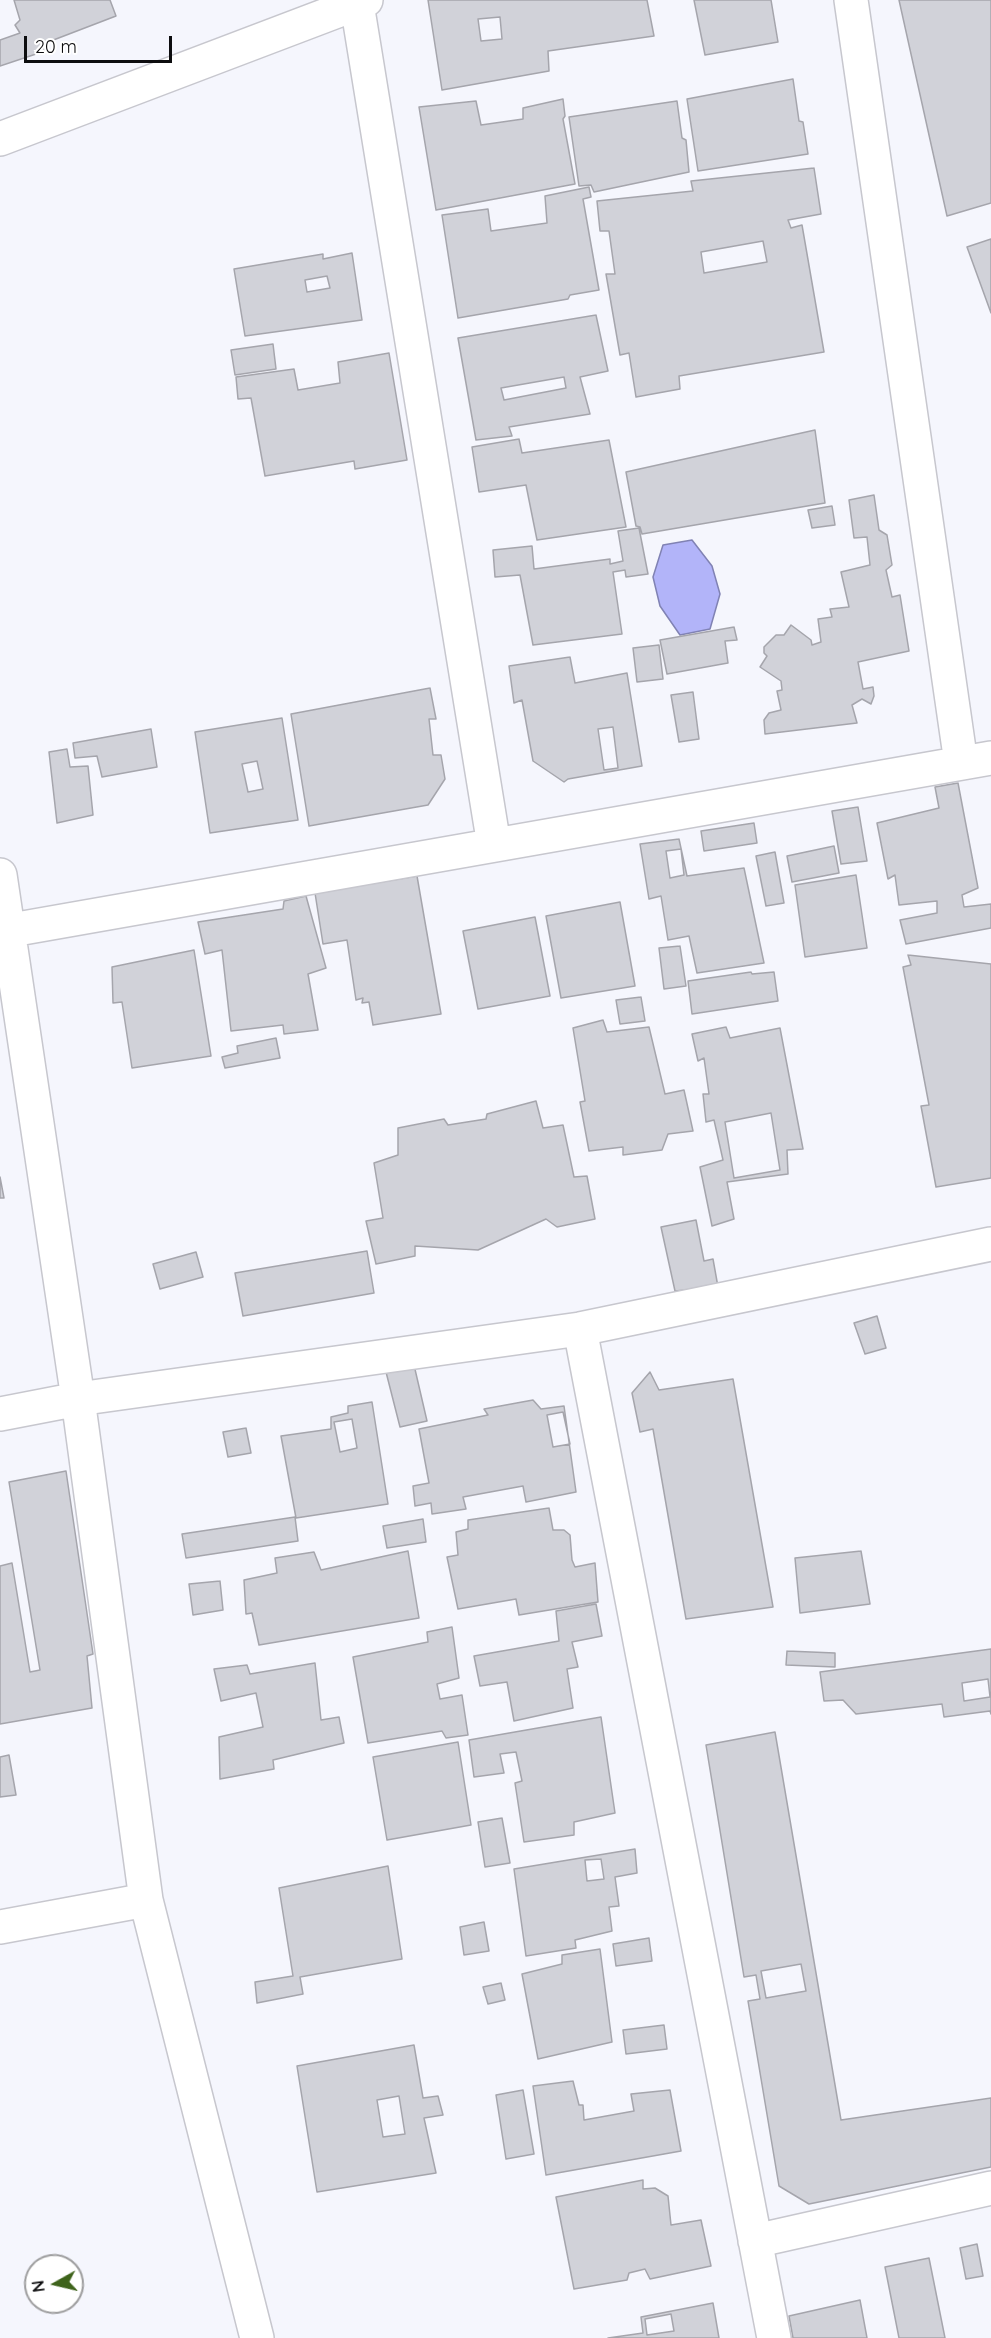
<!DOCTYPE html>
<style>
body{margin:0}
#map{position:relative;width:991px;height:2338px;overflow:hidden;background:#f5f6fd;font-family:Quicksand,sans-serif}
canvas{display:block}
.north{position:absolute;left:24px;top:2254px;width:60px;height:60px;box-sizing:border-box;background:#fff;border:2px solid #9e9e9f;border-radius:50%;rotate:262deg;font-size:16px;font-weight:700;line-height:24px;text-align:center;color:#0d0d0f}
.north::after{content:'';display:block;margin:auto;width:21px;height:27px;background:#3e631b;clip-path:polygon(50% 0,100% 100%,50% 72%,0 100%)}
.scale{position:absolute;left:24px;top:36px;width:148px;height:27px;box-sizing:border-box;border:3px solid #0d0d0f;border-top:0;padding-left:8px;font-size:18px;line-height:21px;white-space:nowrap;color:#0d0d0f;-webkit-text-stroke:4px #fff;paint-order:stroke}
</style>
<div id="map">
<canvas width="991" height="2338"></canvas>
<div class="north">N</div>
<div class="scale">20 m</div>
</div>
<script>
const ctx = document.querySelector('canvas').getContext('2d');
ctx.lineJoin = 'round';
function paint(path, color) {
  ctx.fillStyle = color;
  ctx.fill(path, 'evenodd');
}
function shape(rows) {
  const path = new Path2D();
  for (const r of rows) {
    path.moveTo(r[0], r[1]);
    for (let i = 2; i < r.length; i += 2) path.lineTo(r[i], r[i + 1]);
  }
  return path;
}
function stroke(path, color, width, dash) {
  ctx.strokeStyle = color;
  ctx.lineWidth = width;
  ctx.lineCap = dash ? 'butt' : 'round';
  ctx.setLineDash(dash || []);
  ctx.stroke(path);
}
const water = shape([
 [692,540,712,566,720,594,710,629,680,635,660,606,653,577,663,545,692,540]
]);
paint(water, '#b2b4f9');
stroke(water, '#8082b3', 1.5);
const building = shape([
 [14,0,110,0,116,16,43,44,45,51,0,66,0,40,20,33,15,25,20,20,14,0],
 [428,0,647,0,654,36,548,51,549,71,442,90,428,0],
 [500,17,502,39,481,41,478,19,500,17],
 [694,0,771,0,778,42,705,55,694,0],
 [899,0,991,0,991,203,947,216,899,0],
 [793,79,799,121,803,122,808,154,698,171,687,99,793,79],
 [563,99,565,116,563,119,575,184,436,210,419,107,476,101,481,125,523,119,523,108,563,99],
 [677,101,682,138,686,140,689,172,594,192,591,185,579,186,569,117,677,101],
 [814,168,821,214,788,220,791,228,802,225,824,352,679,376,680,389,636,397,629,353,620,355,606,274,615,274,609,231,600,231,597,201,693,191,691,181,814,168],
 [763,241,767,262,704,273,701,252,763,241],
 [589,187,591,197,583,199,599,290,570,295,568,299,458,318,442,215,488,209,491,231,547,223,545,196,589,187],
 [991,239,991,313,967,247,991,239],
 [352,253,362,320,245,336,234,269,323,254,323,259,352,253],
 [327,276,330,288,307,292,305,280,327,276],
 [596,315,608,371,580,377,590,414,509,427,512,436,476,440,458,338,596,315],
 [564,377,566,388,504,400,501,388,564,377],
 [273,344,276,369,235,375,231,350,273,344],
 [389,353,407,460,355,469,354,461,265,476,251,398,238,399,236,377,294,369,298,390,340,383,338,362,389,353],
 [815,430,825,503,642,534,640,527,636,526,626,472,815,430],
 [519,439,522,453,609,440,626,527,537,540,526,485,479,492,472,447,519,439],
 [874,495,879,530,887,535,892,565,886,570,892,597,900,595,909,651,858,662,863,689,873,687,874,696,871,704,862,699,852,705,857,723,765,734,764,720,769,713,781,710,777,691,782,690,781,681,760,667,767,656,764,653,764,647,776,635,784,635,791,625,811,640,812,645,821,642,818,619,832,617,830,609,849,607,841,572,870,565,867,537,854,538,849,500,874,495],
 [832,506,835,525,812,528,808,510,832,506],
 [639,528,648,574,626,577,625,570,613,572,622,634,533,645,520,575,495,577,493,550,532,546,534,569,610,559,610,564,623,561,618,531,639,528],
 [734,627,737,640,725,641,728,663,667,674,660,640,734,627],
 [659,645,663,679,637,682,633,648,659,645],
 [570,657,575,683,627,673,642,766,568,779,564,782,533,761,522,700,514,703,509,666,570,657],
 [613,727,618,768,604,770,598,729,613,727],
 [430,688,436,719,429,719,433,755,441,755,445,779,428,805,309,826,291,714,430,688],
 [693,692,699,739,679,742,671,695,693,692],
 [282,718,298,820,210,833,195,732,282,718],
 [257,761,263,789,248,792,242,764,257,761],
 [151,729,157,767,102,777,97,756,75,758,73,743,151,729],
 [67,749,70,767,88,766,93,815,57,823,49,752,67,749],
 [958,783,978,888,962,895,964,907,991,904,991,928,906,944,900,920,937,913,937,901,899,905,895,875,888,879,877,823,939,808,935,787,958,783],
 [858,807,867,861,841,864,832,811,858,807],
 [754,823,757,843,704,851,701,831,754,823],
 [679,839,687,876,744,868,764,963,697,973,689,936,668,940,661,896,649,899,640,844,679,839],
 [681,849,684,875,670,878,666,851,681,849],
 [834,846,839,873,792,882,787,856,834,846],
 [775,852,784,903,766,906,756,856,775,852],
 [856,875,867,948,805,957,795,885,856,875],
 [417,876,441,1014,373,1025,369,1002,362,1003,363,998,356,1000,347,940,323,944,315,893,417,876],
 [306,896,326,968,308,974,318,1030,284,1034,283,1025,231,1031,222,950,205,954,198,922,283,909,284,901,306,896],
 [620,902,635,986,561,998,546,916,620,902],
 [535,917,550,996,478,1009,463,931,535,917],
 [680,946,686,986,664,989,659,948,680,946],
 [194,950,211,1056,132,1068,122,1002,113,1003,112,967,194,950],
 [908,955,991,964,991,1178,936,1187,921,1106,929,1105,903,967,911,965,908,955],
 [751,972,752,974,774,972,778,1001,692,1014,688,981,751,972],
 [641,997,645,1021,620,1024,616,1000,641,997],
 [603,1020,607,1032,649,1027,665,1094,684,1090,693,1131,668,1134,662,1150,623,1155,623,1147,589,1151,580,1102,585,1101,573,1028,603,1020],
 [726,1027,730,1038,780,1028,803,1149,787,1150,788,1174,727,1182,734,1219,712,1226,700,1167,723,1160,714,1120,706,1122,703,1094,709,1094,704,1058,698,1061,692,1034,726,1027],
 [771,1113,780,1170,734,1178,725,1122,771,1113],
 [276,1038,280,1058,225,1068,222,1057,238,1053,237,1046,276,1038],
 [536,1101,543,1128,563,1125,574,1177,587,1176,595,1219,557,1227,546,1219,478,1250,415,1246,415,1256,376,1264,366,1221,383,1218,374,1163,398,1155,398,1128,444,1119,448,1125,486,1119,487,1114,536,1101],
 [0,1177,4,1198,0,1198,0,1177],
 [696,1220,704,1261,713,1259,718,1287,675,1291,661,1227,696,1220],
 [367,1251,374,1293,243,1316,235,1273,367,1251],
 [196,1252,203,1277,160,1289,153,1264,196,1252],
 [877,1316,886,1348,865,1354,854,1323,877,1316],
 [414,1365,427,1421,400,1427,386,1372,414,1365],
 [650,1372,659,1390,733,1379,773,1607,686,1619,653,1429,640,1432,632,1393,650,1372],
 [533,1400,541,1409,564,1406,576,1492,526,1502,523,1486,463,1497,466,1509,432,1514,431,1503,415,1506,413,1486,429,1483,419,1429,488,1415,484,1409,533,1400],
 [563,1412,570,1444,553,1447,547,1415,563,1412],
 [372,1402,388,1504,296,1518,281,1436,331,1429,331,1417,348,1413,348,1406,372,1402],
 [352,1419,357,1448,340,1452,334,1422,352,1419],
 [246,1428,251,1453,228,1457,223,1432,246,1428],
 [66,1471,93,1654,87,1656,92,1708,0,1724,0,1566,12,1563,30,1672,40,1670,9,1482,66,1471],
 [549,1508,553,1530,564,1530,570,1535,572,1560,575,1567,595,1563,598,1602,519,1615,516,1599,458,1609,447,1557,458,1555,456,1532,468,1529,468,1520,549,1508],
 [295,1517,298,1541,186,1558,182,1534,295,1517],
 [423,1519,426,1542,387,1548,383,1526,423,1519],
 [408,1551,419,1618,259,1645,252,1613,246,1614,244,1580,277,1573,275,1558,314,1552,321,1570,408,1551],
 [861,1551,870,1604,800,1613,795,1558,861,1551],
 [220,1581,223,1610,193,1615,189,1584,220,1581],
 [596,1604,602,1636,572,1642,578,1667,567,1669,573,1708,514,1721,507,1682,480,1686,474,1656,559,1641,556,1611,596,1604],
 [452,1627,459,1678,437,1684,440,1699,462,1695,468,1735,446,1738,442,1731,368,1743,353,1657,428,1642,427,1632,452,1627],
 [991,1649,991,1714,990,1711,944,1717,942,1704,856,1714,843,1700,824,1701,820,1672,991,1649],
 [988,1679,990,1697,964,1701,962,1683,988,1679],
 [787,1651,835,1653,835,1667,786,1665,787,1651],
 [315,1663,321,1720,339,1717,344,1743,273,1760,274,1769,220,1779,219,1737,263,1727,256,1693,221,1701,214,1669,247,1665,250,1674,315,1663],
 [601,1717,615,1813,574,1822,574,1835,524,1842,515,1783,522,1781,516,1752,500,1754,504,1773,474,1777,469,1740,601,1717],
 [775,1732,841,2120,991,2098,991,2167,809,2204,779,2186,748,2001,760,1999,756,1975,744,1977,706,1745,775,1732],
 [801,1964,806,1991,766,1998,761,1971,801,1964],
 [458,1742,471,1825,387,1840,373,1757,458,1742],
 [9,1755,16,1795,0,1797,0,1757,9,1755],
 [502,1818,510,1863,485,1867,478,1822,502,1818],
 [635,1849,637,1873,615,1877,619,1906,609,1907,612,1931,575,1940,576,1948,526,1956,514,1869,635,1849],
 [601,1859,604,1879,587,1881,585,1860,601,1859],
 [388,1866,402,1959,300,1977,303,1994,257,2003,255,1982,293,1976,279,1888,388,1866],
 [484,1922,489,1951,464,1955,460,1927,484,1922],
 [649,1938,652,1961,616,1966,613,1944,649,1938],
 [600,1949,612,2042,538,2059,522,1974,562,1964,562,1955,600,1949],
 [501,1983,505,2000,488,2004,483,1987,501,1983],
 [664,2025,667,2049,626,2054,623,2030,664,2025],
 [414,2045,423,2098,438,2096,443,2115,424,2118,436,2173,317,2192,297,2066,414,2045],
 [399,2096,405,2134,383,2137,377,2100,399,2096],
 [573,2081,579,2105,583,2105,584,2120,634,2111,631,2094,670,2090,681,2151,546,2175,533,2086,573,2081],
 [523,2090,534,2154,506,2159,496,2095,523,2090],
 [643,2180,643,2189,655,2188,668,2196,671,2225,701,2220,711,2266,650,2279,645,2269,629,2273,627,2280,574,2289,556,2197,643,2180],
 [977,2244,983,2276,966,2279,960,2248,977,2244],
 [929,2258,945,2338,899,2338,885,2267,929,2258],
 [860,2300,867,2338,793,2338,789,2316,860,2300],
 [713,2303,719,2338,608,2338,643,2333,641,2317,713,2303],
 [671,2314,674,2331,647,2335,645,2319,671,2314]
]);
paint(building, '#d1d2d9');
stroke(building, '#a5a5ac', 1.5);
const minor = shape([
 [851,0,961,763],
 [357,4,494,845],
 [0,139,366,0],
 [0,875,78,1399,146,1900,257,2338],
 [0,932,991,758],
 [580,1329,774,2338],
 [0,1414,78,1399,580,1329,991,1244],
 [0,1927,146,1900],
 [755,2241,991,2188]
]);
stroke(minor, '#c7c7ce', 36);
stroke(minor, '#fff', 33);
</script>
